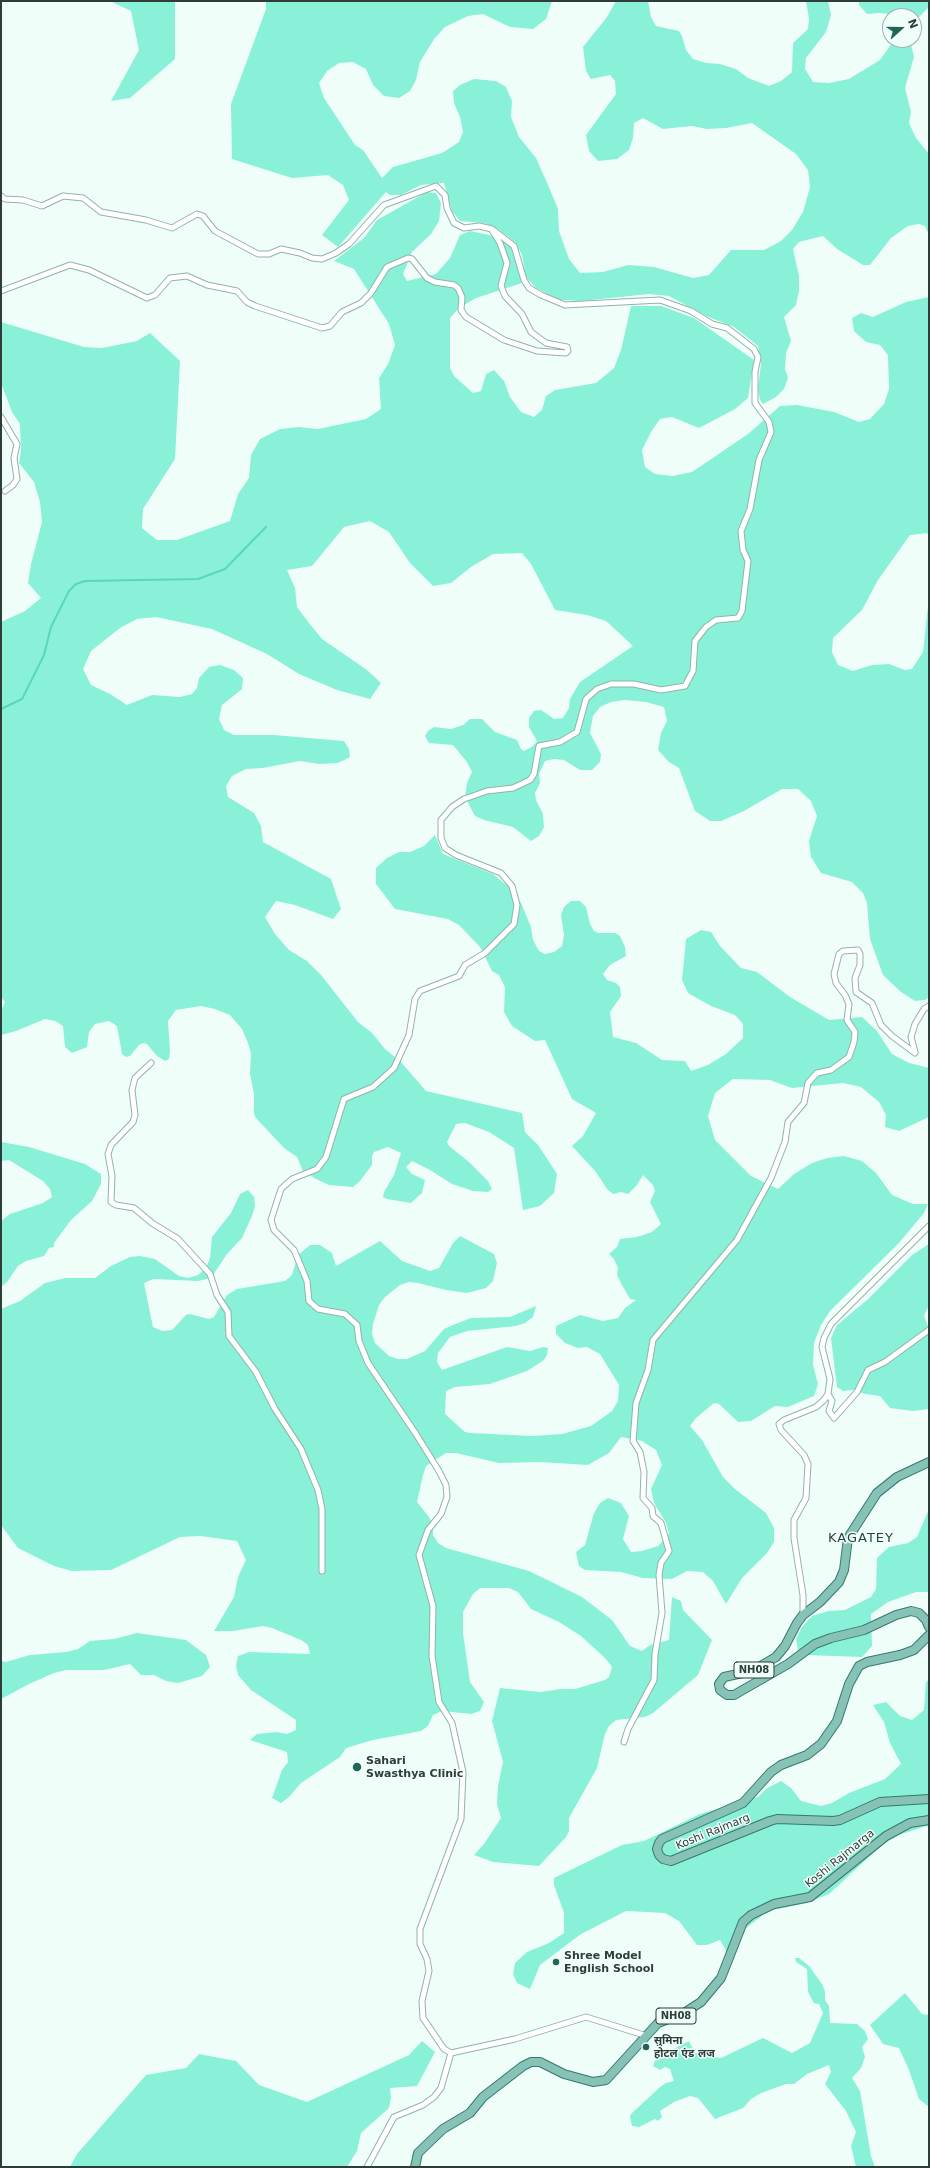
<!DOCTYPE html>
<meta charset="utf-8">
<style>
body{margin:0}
#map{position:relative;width:930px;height:2168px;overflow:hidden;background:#f0fefa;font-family:"DejaVu Sans",sans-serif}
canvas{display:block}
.frame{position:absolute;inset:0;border:2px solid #2f3d39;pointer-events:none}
.north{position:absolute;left:882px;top:8px;width:40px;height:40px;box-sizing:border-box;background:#f0fefa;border:1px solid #a3b1ad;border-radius:50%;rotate:69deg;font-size:11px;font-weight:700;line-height:16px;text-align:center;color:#2f3d39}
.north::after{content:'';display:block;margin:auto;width:14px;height:18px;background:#206557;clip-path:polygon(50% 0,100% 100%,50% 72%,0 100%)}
</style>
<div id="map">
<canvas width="930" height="2168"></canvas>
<div class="frame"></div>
<div class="north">N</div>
</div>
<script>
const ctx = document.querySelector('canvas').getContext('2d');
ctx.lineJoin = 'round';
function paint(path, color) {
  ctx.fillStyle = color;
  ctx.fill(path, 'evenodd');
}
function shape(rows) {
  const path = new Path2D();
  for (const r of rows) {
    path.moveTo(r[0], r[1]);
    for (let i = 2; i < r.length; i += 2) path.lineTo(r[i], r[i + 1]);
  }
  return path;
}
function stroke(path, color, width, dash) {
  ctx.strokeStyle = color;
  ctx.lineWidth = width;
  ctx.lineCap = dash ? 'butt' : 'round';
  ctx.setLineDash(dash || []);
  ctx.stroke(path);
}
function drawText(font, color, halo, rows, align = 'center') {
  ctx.font = font + ' "DejaVu Sans","Noto Sans Devanagari",sans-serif';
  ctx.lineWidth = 3;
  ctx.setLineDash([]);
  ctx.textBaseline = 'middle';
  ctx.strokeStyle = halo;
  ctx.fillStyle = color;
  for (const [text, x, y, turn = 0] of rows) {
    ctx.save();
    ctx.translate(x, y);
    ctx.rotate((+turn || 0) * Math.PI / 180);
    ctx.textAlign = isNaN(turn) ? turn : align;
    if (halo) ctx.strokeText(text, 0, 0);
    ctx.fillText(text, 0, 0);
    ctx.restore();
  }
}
paint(shape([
 [110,1,175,1,175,59,130,98,111,101,139,50,131,11],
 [266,1,552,1,546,19,533,29,510,27,483,14,468,16,445,27,434,39,420,62,416,80,410,91,399,98,384,96,373,85,366,69,353,62,339,63,327,71,319,83,324,98,355,145,363,150,382,178,393,167,442,153,459,142,463,132,460,117,454,103,453,91,460,85,474,79,496,81,506,87,512,101,511,117,519,137,536,158,548,185,558,209,559,231,569,259,580,273,603,272,628,265,654,267,693,278,709,275,731,250,764,250,781,241,792,230,803,212,810,187,808,170,796,154,752,123,726,128,707,129,692,126,663,129,643,118,634,123,633,138,629,150,617,159,598,161,589,151,586,135,616,94,615,81,610,75,591,79,586,71,583,47,607,17,616,1,648,1,651,17,656,26,679,31,682,36,686,50,693,59,706,63,720,64,736,69,748,78,769,86,781,81,792,72,793,43,808,29,809,19,806,1,828,1,831,15,826,32,806,58,805,69,813,82,829,83,849,79,880,60,894,40,910,40,914,57,905,88,911,112,909,123,916,138,929,154,929,235,925,226,919,224,908,226,891,238,870,265,863,265,837,249,823,236,799,242,793,249,799,276,799,291,796,305,784,317,791,341,786,353,785,369,788,378,784,389,776,397,763,404,760,400,758,389,761,364,758,346,734,327,706,316,669,296,649,294,582,301,560,300,536,288,526,277,522,255,515,242,498,229,484,223,460,221,452,211,444,183,421,185,401,195,390,195,386,192,338,247,322,235,349,200,343,185,328,175,292,178,232,159,231,104,266,9],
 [859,1,929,1,929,7,914,22,914,16,892,16,889,14,879,13,867,14,859,5],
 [427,192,436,193,441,203,439,221,431,234,412,252,403,274,407,281,436,274,450,258,460,235,470,231,489,235,503,241,511,248,522,283,476,298,459,308,450,318,450,368,454,376,473,393,481,391,486,374,494,370,504,381,510,397,521,412,534,417,542,410,546,396,555,390,596,383,614,368,621,350,631,306,661,306,694,318,754,360,748,398,735,409,699,428,672,417,660,419,651,432,642,450,645,467,655,474,672,476,692,472,748,434,780,406,797,405,834,412,859,422,870,419,884,404,889,389,888,355,880,345,866,342,854,331,852,318,861,313,873,317,906,302,929,297,929,536,927,533,910,535,878,580,862,610,833,638,832,652,838,665,853,671,872,665,889,664,905,670,912,669,923,652,929,597,929,997,925,1000,915,1001,901,992,883,975,870,939,867,903,863,893,852,882,821,873,811,857,809,841,817,816,811,801,798,789,782,789,744,811,721,821,710,821,695,811,679,768,669,762,658,750,661,733,667,721,664,707,646,702,625,700,611,702,600,707,593,716,590,733,601,754,600,762,592,770,580,770,564,760,554,759,545,761,539,774,540,783,535,793,536,800,543,814,544,827,539,836,531,841,513,827,484,820,475,816,465,797,467,783,472,772,467,762,453,745,429,743,425,736,428,731,434,727,451,729,463,725,470,719,482,719,495,732,517,740,521,749,524,751,533,746,537,741,529,727,529,718,534,711,541,710,554,719,563,718,569,708,570,699,580,682,633,646,606,621,587,615,555,610,531,564,522,553,493,554,471,567,451,583,433,586,410,563,389,532,370,521,344,527,312,566,287,570,295,588,297,607,309,623,322,639,367,670,381,683,370,699,337,690,299,674,267,654,212,629,156,617,137,619,120,628,91,651,83,669,91,685,110,694,127,705,152,695,180,697,192,694,197,688,199,678,209,667,220,665,234,670,243,678,242,689,222,705,219,719,224,730,234,735,274,735,344,741,349,749,350,757,338,763,319,764,300,761,263,768,246,769,232,776,226,786,228,797,254,813,261,826,263,842,331,879,341,909,333,919,295,905,276,901,265,917,275,934,289,950,307,961,321,975,358,1022,372,1033,385,1049,400,1061,426,1091,522,1113,525,1132,538,1145,557,1174,554,1193,540,1206,523,1210,514,1148,489,1132,465,1123,456,1124,447,1142,449,1146,469,1162,488,1181,492,1189,488,1192,473,1191,452,1184,430,1170,412,1161,406,1167,412,1174,425,1180,422,1193,411,1203,387,1199,383,1197,384,1192,394,1175,401,1153,388,1147,374,1152,372,1156,372,1165,360,1181,353,1187,329,1185,316,1179,303,1171,297,1157,284,1148,256,1118,254,1114,254,1094,250,1074,251,1053,248,1043,242,1029,230,1015,215,1009,201,1006,176,1010,168,1021,170,1051,169,1059,165,1061,157,1056,147,1044,143,1043,139,1045,130,1056,126,1057,122,1054,117,1026,109,1021,95,1024,89,1032,87,1047,72,1053,65,1047,63,1026,55,1021,45,1019,16,1031,1,1035,1,1011,5,1002,1,997,1,622,25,611,41,598,28,583,31,564,42,522,40,502,34,482,19,463,21,450,20,424,12,412,1,383,1,322,84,347,102,348,137,341,150,333,180,361,175,459,143,509,142,528,157,540,177,540,230,521,238,494,249,478,251,455,260,439,280,429,299,427,318,429,366,419,381,409,379,378,388,364,395,345,389,324,354,269,334,261,364,238,377,220],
 [435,835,443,854,493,874,510,888,521,903,531,927,533,940,539,951,545,954,554,952,562,946,564,935,561,915,564,907,571,901,580,901,586,907,590,924,594,931,598,933,615,933,620,936,625,947,626,956,610,965,603,974,607,980,616,983,620,987,621,996,610,1012,613,1037,636,1043,662,1060,685,1061,691,1071,708,1065,726,1054,743,1038,743,1024,735,1015,711,1006,688,993,682,980,686,939,701,930,711,932,720,946,741,968,757,972,790,997,829,1020,862,1017,877,1031,892,1054,909,1063,929,1068,929,1117,899,1131,885,1127,886,1115,879,1102,861,1087,843,1083,792,1088,770,1080,733,1079,715,1093,708,1116,715,1140,751,1176,778,1189,794,1174,812,1163,827,1158,844,1156,862,1161,876,1173,892,1195,913,1204,928,1204,924,1213,898,1244,830,1311,821,1325,814,1343,813,1365,818,1384,814,1396,788,1407,775,1406,751,1421,738,1422,719,1404,714,1403,696,1418,690,1426,702,1440,723,1477,735,1489,766,1513,774,1528,774,1542,767,1553,742,1578,726,1604,713,1581,703,1572,687,1571,672,1579,643,1578,621,1572,585,1570,579,1566,576,1552,585,1545,594,1513,600,1503,608,1498,621,1503,629,1516,623,1539,631,1552,642,1551,658,1546,669,1534,666,1523,654,1503,651,1489,662,1465,656,1450,642,1441,621,1437,609,1453,588,1465,540,1462,499,1463,456,1453,446,1453,426,1466,423,1475,417,1502,429,1517,433,1526,433,1535,438,1543,446,1548,529,1571,582,1597,612,1620,630,1646,642,1651,650,1645,669,1640,672,1597,681,1601,683,1610,712,1640,698,1675,653,1713,645,1717,616,1720,609,1726,605,1734,597,1768,569,1818,569,1831,566,1837,539,1866,493,1862,474,1855,484,1844,501,1818,497,1804,498,1786,503,1762,492,1721,500,1688,540,1692,561,1689,575,1689,605,1680,609,1677,612,1667,605,1658,581,1636,559,1622,531,1609,518,1592,509,1588,480,1588,473,1594,463,1612,463,1633,470,1682,484,1702,480,1711,471,1714,442,1711,433,1715,428,1726,421,1731,373,1740,346,1748,340,1757,301,1783,289,1797,281,1803,272,1798,282,1770,288,1762,287,1752,250,1740,257,1734,277,1732,287,1734,296,1730,296,1720,251,1690,238,1675,236,1666,238,1656,249,1652,310,1654,308,1645,301,1640,272,1628,263,1626,233,1631,214,1631,234,1597,238,1577,246,1560,237,1541,200,1536,180,1537,111,1570,72,1571,54,1566,18,1548,1,1525,1,1309,20,1301,45,1283,65,1278,95,1278,111,1266,130,1257,140,1256,155,1259,179,1276,188,1278,198,1275,206,1268,210,1258,212,1237,231,1213,240,1194,248,1190,254,1197,255,1206,252,1216,242,1238,227,1254,211,1278,198,1281,153,1279,144,1283,153,1327,162,1331,172,1330,186,1315,190,1314,209,1319,214,1317,227,1295,237,1289,285,1281,292,1275,298,1255,310,1245,320,1245,332,1253,336,1266,380,1241,402,1261,430,1271,439,1268,453,1243,460,1236,494,1254,497,1263,493,1281,486,1288,467,1293,446,1290,418,1283,409,1282,400,1285,385,1297,379,1305,373,1324,372,1334,375,1343,389,1356,398,1359,407,1359,425,1351,444,1329,453,1325,471,1318,510,1317,536,1306,533,1317,525,1323,516,1326,467,1331,450,1337,438,1353,437,1362,442,1370,507,1347,530,1351,543,1347,548,1348,547,1355,544,1360,527,1371,490,1384,455,1387,446,1391,445,1414,465,1432,470,1433,532,1436,562,1434,591,1426,612,1411,618,1401,619,1385,600,1354,587,1347,578,1348,565,1343,556,1334,556,1326,580,1315,603,1321,618,1318,625,1308,636,1300,630,1299,622,1285,617,1275,618,1268,614,1259,609,1254,617,1247,620,1239,637,1237,652,1232,661,1224,650,1202,655,1191,653,1185,643,1175,637,1185,628,1194,621,1192,613,1194,607,1189,596,1172,572,1146,583,1136,596,1113,572,1099,545,1040,535,1041,512,1026,504,1012,505,987,499,975,492,971,480,947,459,925,448,919,395,909,376,884,376,868,387,858,399,852,410,852,424,846],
 [1,1142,29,1147,85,1164,101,1174,101,1184,92,1201,71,1220,54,1243,54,1247,49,1248,44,1256,26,1261,18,1266,7,1282,1,1287,1,1221,10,1214,43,1203,52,1197,50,1189,43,1181,9,1160,1,1161],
 [929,1244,929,1305,924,1316,929,1329,929,1409,913,1411,890,1408,880,1396,865,1394,854,1390,843,1391,837,1387,831,1338,837,1325,867,1300,912,1255],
 [929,1509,929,1592,916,1592,888,1602,871,1614,872,1646,862,1657,806,1655,798,1651,796,1639,802,1627,812,1616,828,1611,845,1610,871,1597,876,1589,877,1558,889,1547,908,1543,917,1537],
 [137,1633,186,1640,206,1655,210,1667,202,1676,178,1683,166,1681,154,1675,141,1675,130,1664,104,1670,66,1670,54,1673,29,1684,1,1699,1,1661,6,1662,30,1655,66,1652,78,1649,90,1641,114,1639],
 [929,1679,929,1827,926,1826,899,1835,883,1844,829,1894,807,1903,768,1911,745,1929,736,1951,728,1954,720,1940,707,1945,697,1945,679,1921,665,1913,626,1911,581,1934,540,1965,530,1989,517,1983,513,1974,515,1963,527,1952,549,1943,564,1933,564,1913,554,1885,554,1878,622,1845,644,1841,700,1814,758,1797,767,1788,781,1781,791,1788,801,1801,821,1806,832,1803,849,1793,885,1779,901,1764,890,1743,884,1722,873,1705,886,1702,900,1716,912,1720,924,1710,926,1682],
 [795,1958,799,1958,809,1966,822,1984,825,1991,825,2000,829,2006,830,2023,857,2024,865,2031,868,2039,862,2047,865,2057,861,2068,852,2078,860,2091,871,2156,875,2167,856,2167,851,2146,856,2132,846,2111,825,2084,831,2072,829,2065,807,2074,794,2084,786,2084,761,2093,751,2099,743,2108,715,2119,698,2098,690,2096,674,2102,660,2111,662,2117,658,2121,655,2119,639,2127,632,2126,630,2117,631,2114,660,2087,666,2083,674,2081,670,2069,665,2067,660,2070,653,2066,657,2056,659,2054,666,2053,689,2041,695,2053,721,2058,763,2038,792,2053,810,2043,823,2013,819,2004,814,2003,808,1992,807,1969,796,1962],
 [905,1993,922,2014,929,2015,929,2107,919,2099,909,2070,899,2048,883,2044,870,2025],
 [422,2041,435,2052,417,2086,390,2088,391,2098,389,2108,361,2133,357,2151,347,2167,70,2167,77,2154,146,2075,186,2068,199,2054,236,2061,259,2085,307,2102,409,2055]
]), '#89f1d8');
stroke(shape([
 [1,709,22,699,44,655,51,627,69,591,76,584,85,581,198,579,225,569,266,527]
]), '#58d7bc', 2);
const minor = shape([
 [1,196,5,199,23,200,42,206,63,196,83,198,101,212,146,220,172,228,197,214,203,216,215,231,258,254,269,254,281,249,300,253,312,258,322,259,336,253,349,244,384,205,436,186,445,195,447,208,454,223,464,228,479,226,492,229,514,246,524,280,529,288,541,295,565,305,660,300,691,311,712,324,727,328,754,349,758,357,755,372,755,403,769,422,771,432,759,460,750,509,741,531,743,550,748,561,742,611,738,618,716,620,706,627,695,641,693,671,685,686,661,690,634,684,611,684,597,689,586,699,577,732,560,742,539,746,534,774,530,780,513,788,487,791,464,799,452,807,441,820,441,838,445,848,456,855,501,873,512,886,517,905,514,924,485,953,465,965,459,976,420,991,415,999,409,1035,394,1068,373,1087,344,1099,326,1157,317,1169,292,1179,281,1189,271,1220,274,1230,294,1250,307,1281,309,1301,318,1309,345,1314,357,1325,359,1341,368,1363,416,1434,439,1471,446,1485,447,1497,441,1514,428,1530,419,1555,433,1606,432,1656,439,1702,452,1723,463,1772,461,1819,420,1929,420,1944,427,1959,429,1971,422,2001,423,2018,444,2049,451,2053],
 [1,291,70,265,89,270,147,298,155,295,170,278,187,276,207,285,237,291,247,302,255,306,322,328,330,326,342,312,361,303,371,293,387,267,408,258,412,259,427,278,435,282,454,285,458,288,462,297,461,310,466,317,504,340,537,351,566,353,568,351,567,347,546,343,531,332,522,314,505,296,501,286,507,263,500,243,492,230],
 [1,417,17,444,14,458,17,479,13,485,5,491],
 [915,1052,911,1037,915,1024,924,1009,929,1006],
 [151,1063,135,1078,132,1090,135,1115,133,1122,111,1145,108,1154,112,1176,111,1202,116,1205,134,1208,152,1223,178,1239,210,1274,217,1295,228,1312,229,1336,256,1372,275,1409,301,1449,318,1490,322,1509,322,1571],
 [828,1394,832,1401,829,1411,834,1418,857,1392,868,1370,885,1362,929,1330],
 [803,1615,803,1595,794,1538,794,1520,806,1498,808,1464,804,1455,781,1430,779,1424,784,1420,816,1407,824,1400,828,1394,830,1379,822,1347,824,1338,831,1324,929,1226],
 [624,1742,628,1729,654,1680,655,1654,662,1613,659,1575,661,1563,669,1551,661,1523,653,1516,652,1508,643,1498,644,1472,640,1452,633,1441,636,1403,648,1370,653,1340,737,1240,771,1178,785,1142,788,1122,804,1103,808,1083,817,1073,831,1070,849,1057,854,1042,855,1032,847,1020,849,1004,845,995,836,983,834,974,839,954,843,951,858,950,860,954,860,965,855,978,856,992,872,1003,881,1025,892,1036,915,1053],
 [367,2167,394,2117,423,2105,434,2097,441,2088,451,2053,515,2039,586,2017,647,2036]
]);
const primary = shape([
 [929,1462,897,1477,877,1493,848,1538,844,1570,839,1582,820,1602,803,1615,797,1623,785,1646,776,1657,752,1671,724,1677,719,1684,720,1690,727,1695,734,1695,788,1664,815,1644,831,1638,864,1630,896,1615,911,1611,919,1613,926,1620,929,1627],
 [929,1635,914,1650,900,1655,867,1662,859,1666,849,1684,837,1721,821,1744,807,1755,781,1765,771,1772,743,1803,662,1839,659,1843,657,1849,659,1855,663,1859,671,1861,770,1821,777,1819,833,1821,840,1820,880,1802,929,1799],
 [415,2167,418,2153,443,2129,470,2113,483,2097,523,2066,531,2062,540,2062,564,2074,593,2082,606,2080,658,2023,684,2013,701,2002,721,1978,743,1922,751,1915,774,1904,810,1897,886,1836,910,1823,929,1820]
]);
stroke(minor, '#91b3aa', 7);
stroke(primary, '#337a6b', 10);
stroke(minor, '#fff', 5);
stroke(primary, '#86c3b6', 8);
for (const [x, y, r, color] of [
 [357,1767,5,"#206557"],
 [556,1962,4,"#206557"],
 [646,2047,4,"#206557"]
]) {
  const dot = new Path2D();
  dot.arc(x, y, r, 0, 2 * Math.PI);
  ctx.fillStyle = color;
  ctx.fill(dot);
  stroke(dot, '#f0fefa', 1.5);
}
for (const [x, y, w] of [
 [754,1670,40],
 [676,2016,40]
]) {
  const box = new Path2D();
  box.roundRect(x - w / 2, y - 8, w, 16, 3);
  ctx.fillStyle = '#f0fefa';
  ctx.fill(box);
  stroke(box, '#2f3d39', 1);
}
drawText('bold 10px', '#2f3d39', null, [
 ["NH08",754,1670],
 ["NH08",676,2016]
]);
drawText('bold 11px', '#2f3d39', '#f0fefa', [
 ["Sahari",366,1761],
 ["Swasthya Clinic",366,1774],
 ["Shree Model",564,1956],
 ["English School",564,1969],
 ["सुमिना",654,2041],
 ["होटल एंड लज",654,2054]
], 'left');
drawText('11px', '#2f3d39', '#f0fefa', [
 ["Koshi Rajmarg",713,1832,-22],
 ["Koshi Rajmarga",840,1859,-39]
]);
ctx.letterSpacing = '1px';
drawText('13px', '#26443d', '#f0fefa', [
 ["KAGATEY",861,1539]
]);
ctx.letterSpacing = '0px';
</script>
